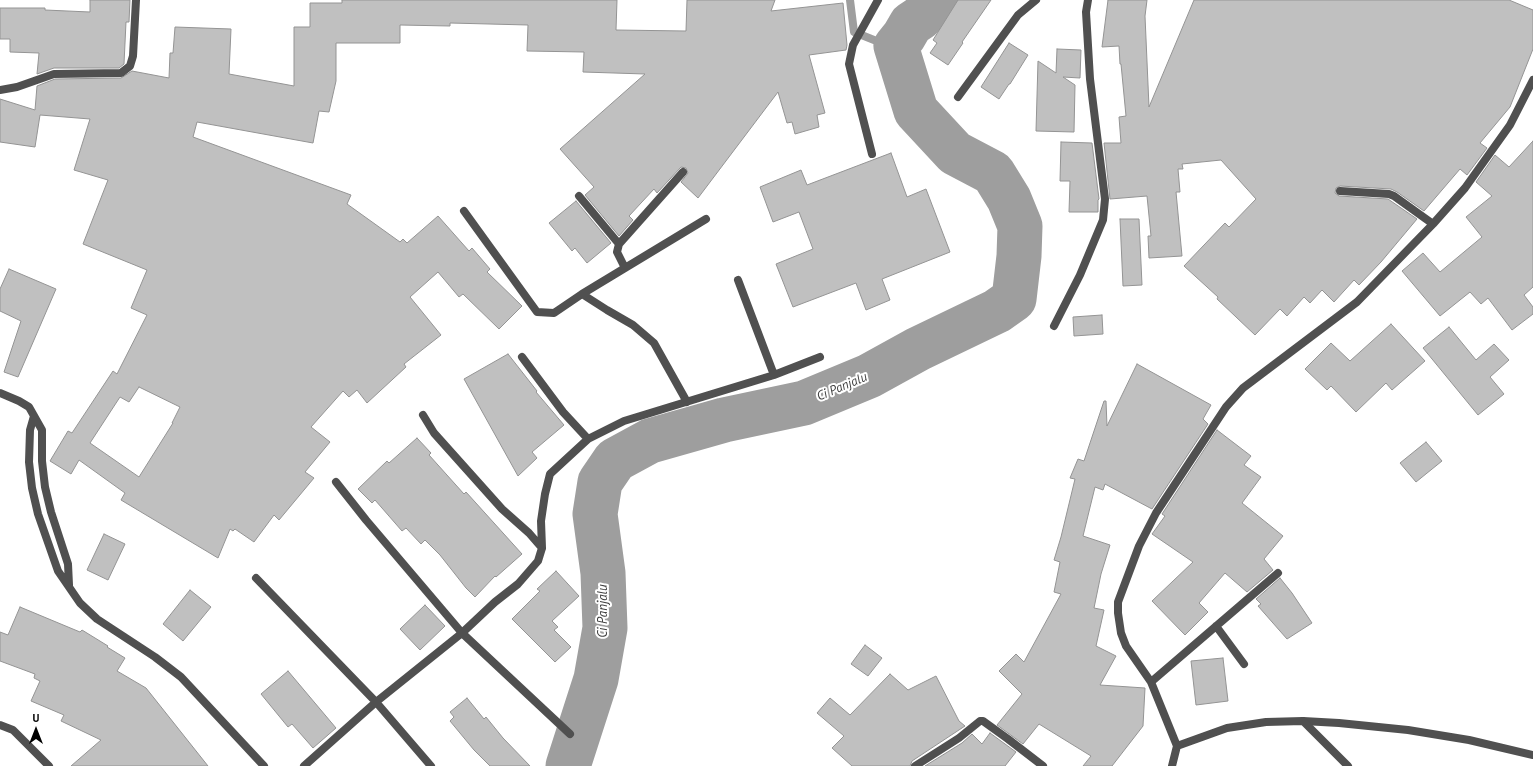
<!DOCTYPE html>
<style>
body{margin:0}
#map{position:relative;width:1533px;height:766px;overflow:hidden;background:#fff;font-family:"PT Sans",sans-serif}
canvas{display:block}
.north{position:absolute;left:16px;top:710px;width:40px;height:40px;-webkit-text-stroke:3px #fff;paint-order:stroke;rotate:0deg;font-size:11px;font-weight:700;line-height:16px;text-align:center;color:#000}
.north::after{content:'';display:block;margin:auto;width:14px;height:18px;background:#000;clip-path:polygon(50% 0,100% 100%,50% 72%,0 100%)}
</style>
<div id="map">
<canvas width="1533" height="766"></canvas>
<div class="north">U</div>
</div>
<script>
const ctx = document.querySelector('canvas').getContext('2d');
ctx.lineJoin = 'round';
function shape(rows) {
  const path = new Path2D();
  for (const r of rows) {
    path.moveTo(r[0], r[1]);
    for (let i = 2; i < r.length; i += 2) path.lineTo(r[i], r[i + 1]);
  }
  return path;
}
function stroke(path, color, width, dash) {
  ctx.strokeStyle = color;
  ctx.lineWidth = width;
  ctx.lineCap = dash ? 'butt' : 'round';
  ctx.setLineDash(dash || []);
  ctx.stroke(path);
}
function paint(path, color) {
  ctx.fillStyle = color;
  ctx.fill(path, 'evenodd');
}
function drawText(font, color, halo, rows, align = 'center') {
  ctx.font = font + ' "PT Sans",sans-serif';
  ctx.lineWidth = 4;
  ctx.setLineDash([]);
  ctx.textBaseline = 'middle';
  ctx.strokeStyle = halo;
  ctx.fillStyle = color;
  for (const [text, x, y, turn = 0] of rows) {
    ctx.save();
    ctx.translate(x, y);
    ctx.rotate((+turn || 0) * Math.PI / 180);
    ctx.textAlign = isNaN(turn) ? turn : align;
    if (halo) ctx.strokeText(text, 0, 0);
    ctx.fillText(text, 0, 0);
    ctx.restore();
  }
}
stroke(shape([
 [850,0,854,32,879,42,896,46]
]), '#9e9e9e', 8);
stroke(shape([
 [568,766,596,679,605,628,603,573,595,514,600,482,615,460,650,441,724,420,804,403,869,376,918,349,997,311,1014,299,1019,256,1020,226,1009,199,993,173,955,153,916,111,896,46,904,36,911,24,920,18,937,0]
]), '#9e9e9e', 45);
const building = shape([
 [90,0,130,0,129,22,126,22,124,64,119,68,54,68,37,74,39,53,10,52,10,39,0,39,0,8,45,8,45,10,90,12,90,0],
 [342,0,617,0,616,30,686,31,687,0,775,0,771,11,843,3,847,45,846,50,809,55,825,113,817,115,819,127,795,134,792,122,787,123,778,92,698,198,681,182,688,173,686,168,681,167,657,193,654,189,629,216,633,220,619,236,585,195,594,187,560,149,645,74,583,72,584,52,527,51,528,25,450,23,450,26,400,25,400,43,336,43,336,81,329,112,319,111,313,143,197,122,193,137,351,195,347,204,400,242,403,239,407,243,438,216,469,251,472,248,490,269,487,272,522,306,499,329,463,294,459,297,438,272,410,297,441,335,404,364,406,367,367,403,357,390,349,397,343,391,311,427,330,442,305,472,314,478,279,520,274,515,254,542,235,529,233,531,230,529,218,558,121,500,125,493,79,460,71,474,50,461,68,431,72,433,113,371,117,374,147,315,131,308,147,270,83,244,108,180,74,170,90,119,40,115,35,147,0,142,0,99,35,110,37,86,55,79,121,78,132,71,169,78,170,53,173,53,175,27,231,29,229,74,294,86,294,27,310,27,310,3,342,3,342,0],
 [139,387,180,407,172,423,173,423,139,477,90,443,120,397,129,402,139,387],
 [958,0,991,0,962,42,963,43,948,65,930,53,937,43,933,40,958,0],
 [1108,0,1147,0,1145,16,1149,107,1194,0,1509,0,1533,10,1533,49,1510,107,1480,143,1487,148,1467,175,1460,169,1424,211,1397,192,1391,189,1340,186,1336,188,1335,193,1339,196,1388,199,1417,219,1381,262,1359,285,1354,280,1334,302,1322,290,1310,303,1304,297,1287,316,1280,309,1255,335,1217,299,1218,297,1184,266,1225,223,1229,227,1256,199,1221,160,1182,164,1183,169,1178,169,1180,192,1176,192,1182,256,1149,258,1148,236,1151,236,1147,196,1110,199,1104,143,1121,143,1119,117,1126,116,1121,64,1120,64,1119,46,1102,47,1108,0],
 [1009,43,1028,55,1010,84,1009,84,999,99,981,87,1009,43],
 [1057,49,1081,50,1080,78,1063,77,1075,85,1074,132,1036,131,1038,61,1056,73,1057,49],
 [1533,141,1533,287,1524,295,1533,307,1533,314,1512,330,1488,298,1481,304,1470,292,1440,316,1402,271,1423,253,1440,272,1482,237,1466,217,1492,196,1476,182,1495,155,1509,167,1533,141],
 [1061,142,1092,143,1099,199,1098,200,1098,212,1069,212,1070,181,1060,181,1061,142],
 [891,153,907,197,926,189,950,252,882,279,890,300,866,310,856,283,793,307,776,264,813,249,799,212,773,222,760,187,801,170,807,185,891,153],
 [576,201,611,243,587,263,575,248,572,251,549,223,576,201],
 [1120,219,1139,219,1142,285,1123,286,1120,219],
 [9,269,56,289,18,377,4,372,21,321,0,311,0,289,9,269],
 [1102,315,1103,334,1074,336,1073,317,1102,315],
 [1391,324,1425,361,1392,390,1386,383,1356,412,1331,386,1327,390,1305,369,1331,343,1350,361,1391,324],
 [1449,327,1476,360,1494,344,1509,360,1490,377,1504,394,1478,415,1423,348,1449,327],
 [508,354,537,391,536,392,564,425,532,452,537,458,518,476,464,379,508,354],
 [1137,364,1211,405,1203,419,1208,424,1152,509,1105,484,1103,490,1095,487,1083,536,1110,545,1101,574,1094,608,1104,610,1096,646,1116,656,1100,685,1145,688,1143,726,1112,766,1083,766,1091,756,1039,724,1023,744,997,725,1022,694,999,671,1016,654,1024,662,1061,594,1054,592,1060,562,1054,560,1061,537,1075,479,1070,478,1078,459,1084,461,1104,401,1106,401,1107,426,1137,364],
 [1217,430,1251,456,1244,465,1261,477,1242,503,1283,536,1264,559,1273,570,1247,592,1225,573,1199,603,1208,612,1185,635,1152,601,1193,562,1152,534,1165,516,1162,514,1217,430],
 [417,438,431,453,429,455,464,494,466,492,522,554,496,577,495,576,475,597,466,588,440,555,425,540,421,544,406,528,402,531,375,500,372,503,358,489,387,461,389,463,417,438],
 [1426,442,1442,461,1416,482,1400,463,1426,442],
 [104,534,125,544,108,580,87,570,104,534],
 [556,571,579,596,552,621,558,627,554,630,571,647,555,662,512,619,540,591,537,589,556,571],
 [1280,578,1292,593,1312,623,1287,639,1258,606,1261,604,1256,599,1280,578],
 [190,590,211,607,183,641,163,624,190,590],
 [425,605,445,626,420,650,400,629,425,605],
 [20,607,80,632,82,630,108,646,107,647,125,658,117,671,146,688,208,766,71,766,101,740,61,721,64,715,31,701,40,681,34,678,35,674,0,661,0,632,8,635,20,607],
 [865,645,882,658,868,676,851,664,865,645],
 [1223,658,1228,701,1196,705,1191,661,1223,658],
 [288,671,336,728,313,748,292,724,288,727,261,694,288,671],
 [890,674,908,690,936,676,959,721,965,726,912,761,910,766,852,766,832,748,844,736,817,713,830,698,850,715,890,674],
 [467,698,484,719,486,717,503,738,530,766,490,766,474,750,450,721,454,717,450,712,467,698],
 [990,733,1016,752,1005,766,925,766,962,743,972,734,982,744,990,733]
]);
paint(building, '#c0c0c0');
stroke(building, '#949494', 1);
stroke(shape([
 [1303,721,1339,723,1408,730,1469,740,1533,755]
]), '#505050', 8);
stroke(shape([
 [0,90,17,87,54,74,121,73,130,66,133,56,136,0],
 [958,97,1018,15,1036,0],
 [872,154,849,64,853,45,878,0],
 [1340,191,1389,194,1394,196,1433,224],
 [579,196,619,244],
 [464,211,537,312,554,313,582,294,607,310,633,325,654,343,687,402],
 [625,268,617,252,619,244,683,172],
 [738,280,774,375],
 [582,294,706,219],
 [1054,326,1080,275,1103,220,1105,199,1090,79,1086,12,1088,0],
 [522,357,563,412,588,439],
 [0,393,19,401,29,407,42,430,42,461,45,487,51,512,68,564,69,585],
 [34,416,30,430,29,462,32,488,38,514,58,571,80,603,97,619,155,657,181,677,264,766],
 [336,482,366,520,462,633,570,734],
 [542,548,541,521,545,494,550,474,588,439,624,421,774,375,820,357],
 [256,578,376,702,431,766],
 [1216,626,1244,664],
 [1151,682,1278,573],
 [0,725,13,730,49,766],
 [1177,746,1227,728,1266,722,1303,721,1348,766],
 [304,766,376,702,462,633,495,602,518,584,538,561,542,548,529,533,502,509,434,433,423,415],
 [915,766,959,738,980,721,983,721,1008,739,1043,766],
 [1172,766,1177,746,1151,682,1126,646,1121,633,1118,613,1118,602,1139,546,1156,513,1226,407,1243,388,1357,302,1433,224,1465,188,1510,125,1533,80]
]), '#505050', 8);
drawText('italic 13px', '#3f3f3f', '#fff', [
 ["Ci Panjalu",842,387,-23],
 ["Ci Panjalu",603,611,-90]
]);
</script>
